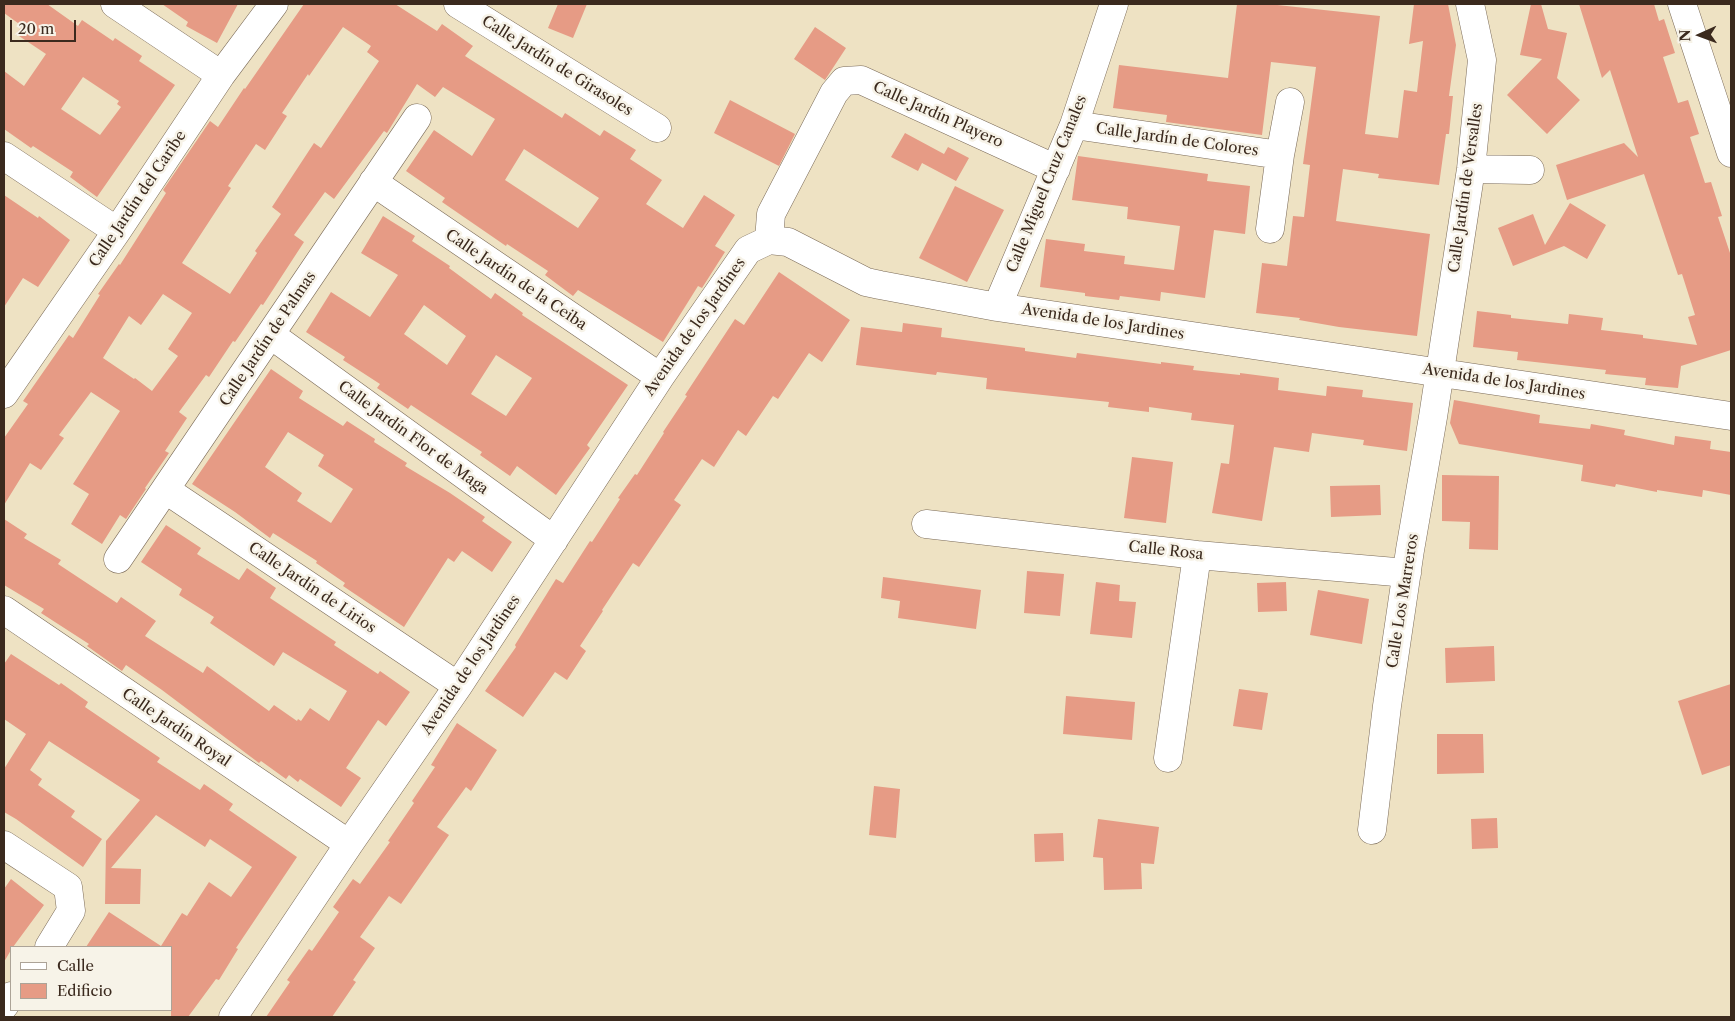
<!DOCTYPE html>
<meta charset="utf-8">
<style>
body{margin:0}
#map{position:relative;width:1735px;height:1021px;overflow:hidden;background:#eee2c3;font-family:"Libre Caslon Text",serif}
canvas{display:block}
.frame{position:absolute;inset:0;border:5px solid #3b2a1e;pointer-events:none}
.legend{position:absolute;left:10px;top:946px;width:162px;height:65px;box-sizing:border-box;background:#f7f3e8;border:1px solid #aca397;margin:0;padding:6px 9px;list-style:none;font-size:15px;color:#3b2a1e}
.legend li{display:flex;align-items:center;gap:10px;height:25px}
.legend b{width:25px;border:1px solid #aca397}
.north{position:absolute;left:1675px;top:10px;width:50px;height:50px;-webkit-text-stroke:4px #f7f3e8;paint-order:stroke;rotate:268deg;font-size:14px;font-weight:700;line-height:20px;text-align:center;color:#3b2a1e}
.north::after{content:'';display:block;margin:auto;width:18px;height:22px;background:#3b2a1e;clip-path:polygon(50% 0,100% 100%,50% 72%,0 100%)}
.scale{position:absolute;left:10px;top:20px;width:66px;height:22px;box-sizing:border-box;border:2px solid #3b2a1e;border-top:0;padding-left:6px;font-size:15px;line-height:18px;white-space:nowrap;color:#3b2a1e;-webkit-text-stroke:4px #f7f3e8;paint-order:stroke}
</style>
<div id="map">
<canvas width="1735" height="1021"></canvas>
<div class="frame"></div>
<ul class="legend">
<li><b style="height:6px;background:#fff"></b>Calle</li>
<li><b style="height:14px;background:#e69b85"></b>Edificio</li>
</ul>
<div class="north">N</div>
<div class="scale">20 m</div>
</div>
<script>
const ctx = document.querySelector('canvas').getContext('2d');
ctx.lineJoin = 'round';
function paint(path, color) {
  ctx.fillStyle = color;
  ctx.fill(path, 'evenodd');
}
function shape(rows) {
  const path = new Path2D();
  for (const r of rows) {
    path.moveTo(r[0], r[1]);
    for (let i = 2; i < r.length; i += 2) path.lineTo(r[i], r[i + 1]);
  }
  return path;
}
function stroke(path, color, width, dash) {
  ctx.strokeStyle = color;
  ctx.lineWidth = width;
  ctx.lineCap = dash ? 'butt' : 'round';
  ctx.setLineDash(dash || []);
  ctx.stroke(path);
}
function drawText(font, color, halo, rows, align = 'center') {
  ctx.font = font + ' "Libre Caslon Text",serif';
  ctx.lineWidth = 5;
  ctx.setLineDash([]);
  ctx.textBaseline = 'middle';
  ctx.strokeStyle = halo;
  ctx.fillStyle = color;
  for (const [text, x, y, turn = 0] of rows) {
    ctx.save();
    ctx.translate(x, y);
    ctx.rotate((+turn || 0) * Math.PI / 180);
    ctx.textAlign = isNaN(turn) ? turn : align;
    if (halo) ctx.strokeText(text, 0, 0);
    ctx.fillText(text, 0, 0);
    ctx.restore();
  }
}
paint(shape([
 [4,4,47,4,78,26,82,20,113,41,115,38,142,56,139,61,175,85,97,197,70,177,73,172,33,146,31,148,4,129,4,71,24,86,46,54,16,34,22,26,4,13],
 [83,77,119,101,117,104,121,107,100,135,61,109],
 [162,4,238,4,217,43,186,26,188,22],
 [304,4,395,4,437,31,442,24,473,46,465,56,562,118,565,113,600,136,604,130,636,150,630,159,662,180,646,204,683,228,704,195,735,215,715,246,725,252,702,288,698,286,663,342,578,290,573,296,545,275,548,271,507,244,506,246,442,202,445,198,406,171,434,130,472,156,495,119,443,87,435,97,417,84,387,133,384,131,334,199,325,192,294,235,304,242,263,305,261,304,235,342,233,341,209,377,206,375,179,412,187,418,165,451,169,453,145,488,146,489,126,519,120,515,102,544,71,524,89,494,73,484,120,411,91,392,59,435,64,438,41,470,30,463,4,505,4,438,28,404,23,401,69,335,73,338,100,295,98,294,119,264,120,265,166,193,163,190,210,121,218,127,244,88,245,89],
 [343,27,371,46,367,52,379,61,321,148,314,143,272,207,281,214,255,251,257,253,230,294,182,263,231,188,228,186,256,144,265,150,287,116,282,113,308,74,309,76],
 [524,149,599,198,578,228,505,180],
 [163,294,192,313,168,349,178,356,152,391,135,378,134,379,103,358,129,316,141,325],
 [558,4,587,4,573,38,548,28],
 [1237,4,1268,4,1380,16,1365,134,1398,138,1404,90,1417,92,1423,41,1409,44,1414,4,1448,4,1456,45,1449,96,1453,96,1449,134,1446,134,1439,185,1378,178,1379,174,1343,169,1336,221,1430,234,1417,336,1339,327,1299,320,1300,318,1256,313,1262,263,1287,266,1293,216,1304,217,1310,165,1303,164,1316,67,1271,62,1262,135,1166,122,1167,115,1113,108,1119,65,1228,78],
 [1531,4,1541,4,1548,29,1567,33,1557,78,1580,100,1547,134,1507,95,1542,59,1520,55],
 [1579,4,1654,4,1659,21,1664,19,1675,53,1663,57,1678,103,1688,100,1699,134,1690,137,1705,183,1711,182,1722,216,1718,217,1731,256,1731,350,1681,366,1678,388,1645,385,1646,378,1605,374,1606,370,1517,360,1518,352,1473,347,1477,311,1511,315,1511,318,1568,324,1569,314,1603,318,1601,330,1643,335,1643,338,1697,345,1688,317,1695,315,1682,274,1678,275,1644,174,1567,200,1556,165,1624,143,1638,157,1610,70,1602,78],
 [815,27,846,48,825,80,794,59],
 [730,100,795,134,779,166,714,133],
 [905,133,944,154,948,147,969,158,956,181,922,163,918,171,891,157],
 [1078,156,1208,174,1207,181,1250,186,1245,234,1214,230,1205,298,1161,292,1160,301,1120,296,1119,300,1085,296,1085,293,1040,287,1046,239,1085,244,1084,251,1125,256,1124,264,1174,270,1180,226,1127,219,1128,207,1072,200],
 [955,186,1004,210,967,282,919,258],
 [4,195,38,218,39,216,70,240,38,287,23,278,4,307],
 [1570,203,1606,225,1587,259,1564,246,1513,266,1498,228,1533,214,1545,245],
 [383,216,415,236,412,241,450,266,449,268,491,299,495,293,523,313,522,315,628,385,587,445,590,448,556,495,517,466,510,476,480,455,482,452,411,405,408,409,377,388,380,384,343,360,345,357,306,332,331,292,370,317,398,275,361,253],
 [424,305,466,336,447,365,404,334],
 [496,355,532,378,506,416,471,394],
 [779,272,850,320,822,362,809,353,778,399,773,396,746,436,738,430,714,467,702,459,674,500,681,505,639,567,633,563,602,610,603,611,580,646,586,651,567,680,555,672,523,717,485,691,516,647,515,645,556,579,563,583,590,541,592,542,620,499,618,498,635,474,637,475,664,433,663,432,687,396,685,395,735,319,744,325],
 [903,323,942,328,941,337,1025,348,1025,351,1076,358,1077,353,1161,364,1161,362,1194,366,1193,370,1240,375,1240,373,1279,378,1278,390,1326,396,1327,386,1363,390,1362,397,1413,403,1407,451,1363,445,1364,440,1312,433,1309,452,1274,447,1262,521,1212,513,1221,463,1229,464,1234,425,1191,420,1192,413,1149,407,1149,412,1108,407,1109,402,986,389,987,378,937,372,936,375,856,365,861,327,902,332],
 [271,369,303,391,299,398,343,426,347,421,375,439,374,442,407,463,405,466,450,493,485,517,482,521,512,542,492,572,462,551,454,562,448,558,404,627,343,586,345,583,316,563,317,561,273,533,270,538,235,512,192,484],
 [288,432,324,455,318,466,353,489,331,523,297,501,302,493,265,467],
 [1454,400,1540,415,1539,423,1590,429,1591,424,1625,430,1624,435,1674,445,1675,436,1711,441,1710,449,1731,452,1731,495,1703,490,1702,497,1657,490,1657,492,1616,484,1615,487,1581,481,1583,465,1459,444,1450,423],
 [1132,457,1173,462,1166,523,1124,518],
 [1442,475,1499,476,1498,550,1469,549,1470,522,1442,521],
 [1380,485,1381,515,1331,517,1330,486],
 [4,519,27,534,24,538,61,560,58,564,117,603,121,597,156,621,145,636,203,673,207,666,269,711,274,705,297,721,298,719,301,721,310,708,329,721,347,691,283,652,274,666,210,623,214,617,179,595,182,589,141,562,166,525,201,548,197,554,239,580,247,568,276,588,270,598,336,642,334,645,378,674,380,671,410,692,386,726,378,720,346,768,361,778,341,807,300,779,298,782,289,775,286,779,261,761,259,763,162,690,126,665,122,671,87,646,89,644,41,613,44,609,4,585],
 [1027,571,1064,574,1060,616,1024,613],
 [883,577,981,590,976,629,898,618,900,601,881,598],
 [1096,582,1120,585,1119,601,1136,602,1132,638,1090,634],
 [1286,582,1287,611,1258,612,1257,583],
 [1318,590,1369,599,1362,644,1310,635],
 [1494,646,1495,681,1446,683,1445,648],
 [11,654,59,685,61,683,88,702,85,707,160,758,157,762,200,790,204,784,233,804,229,810,297,857,236,948,238,949,219,980,216,979,188,1017,171,1017,171,947,86,947,109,912,161,946,182,913,187,916,209,882,231,897,252,867,210,839,205,847,156,815,111,868,141,869,140,904,105,904,106,841,140,800,49,741,30,770,42,779,38,785,75,811,71,817,102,839,83,867,16,819,4,812,4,769,26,734,4,719,4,664],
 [1731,684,1731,765,1702,775,1678,701],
 [1239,689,1268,693,1262,730,1233,726],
 [1066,696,1135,702,1132,740,1063,734],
 [457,723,497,750,471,791,466,787,437,827,449,835,401,904,389,896,360,937,375,948,353,980,356,982,332,1017,266,1017,290,982,287,980,309,949,312,951,339,912,333,907,353,879,360,884,390,842,388,841,414,803,412,801,435,767,431,765],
 [1437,734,1483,734,1484,773,1437,774],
 [874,786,900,789,896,838,869,835],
 [1497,818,1498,848,1472,849,1471,819],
 [1098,819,1159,827,1154,864,1141,863,1142,889,1104,890,1103,858,1093,857],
 [1063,833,1064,861,1035,862,1034,834],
 [11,879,44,905,13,947,11,947,11,950,4,962,4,889]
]), '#e69b85');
const minor = shape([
 [115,4,221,75],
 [458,4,657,128],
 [1682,4,1731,153],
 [1074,125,1280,155],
 [4,156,117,231],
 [1471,169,1530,170],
 [373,182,660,377],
 [1270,229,1280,155,1290,102],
 [769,240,771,214,834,93,844,81,861,80,1056,169],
 [997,307,1074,125,1114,4],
 [271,335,554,540],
 [4,394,117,231,221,75,274,4],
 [166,490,458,686],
 [926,524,1197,555,1407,573],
 [118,559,417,118],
 [4,610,349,844],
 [1168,758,1197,555],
 [1372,830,1387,706,1410,550,1433,417,1471,169,1482,60,1470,4],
 [4,845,68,887,71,911,49,947],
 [4,1006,11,996],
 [233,1017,349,844,458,686,660,377,748,250,769,240,788,242,866,282,880,285,997,307,1731,416]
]);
stroke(minor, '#7a6a58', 29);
stroke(minor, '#fff', 28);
drawText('15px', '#3b2a1e', '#f7f3e8', [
 ["Calle Jardín de Girasoles",557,66,32],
 ["Calle Jardín Playero",938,115,24],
 ["Calle Jardín de Colores",1177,140,8],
 ["Calle Miguel Cruz Canales",1047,184,-68],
 ["Calle Jardín de Versalles",1466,188,-82],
 ["Calle Jardín del Caribe",138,199,-56],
 ["Calle Jardín de la Ceiba",516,280,34],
 ["Avenida de los Jardines",1103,322,9],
 ["Avenida de los Jardines",695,327,-55],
 ["Calle Jardín de Palmas",268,339,-56],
 ["Avenida de los Jardines",1504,382,9],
 ["Calle Jardín Flor de Maga",413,438,36],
 ["Calle Rosa",1166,551,6],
 ["Calle Jardín de Lirios",312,588,34],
 ["Calle Los Marreros",1403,601,-81],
 ["Avenida de los Jardines",471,665,-56],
 ["Calle Jardín Royal",176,728,34]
]);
</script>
